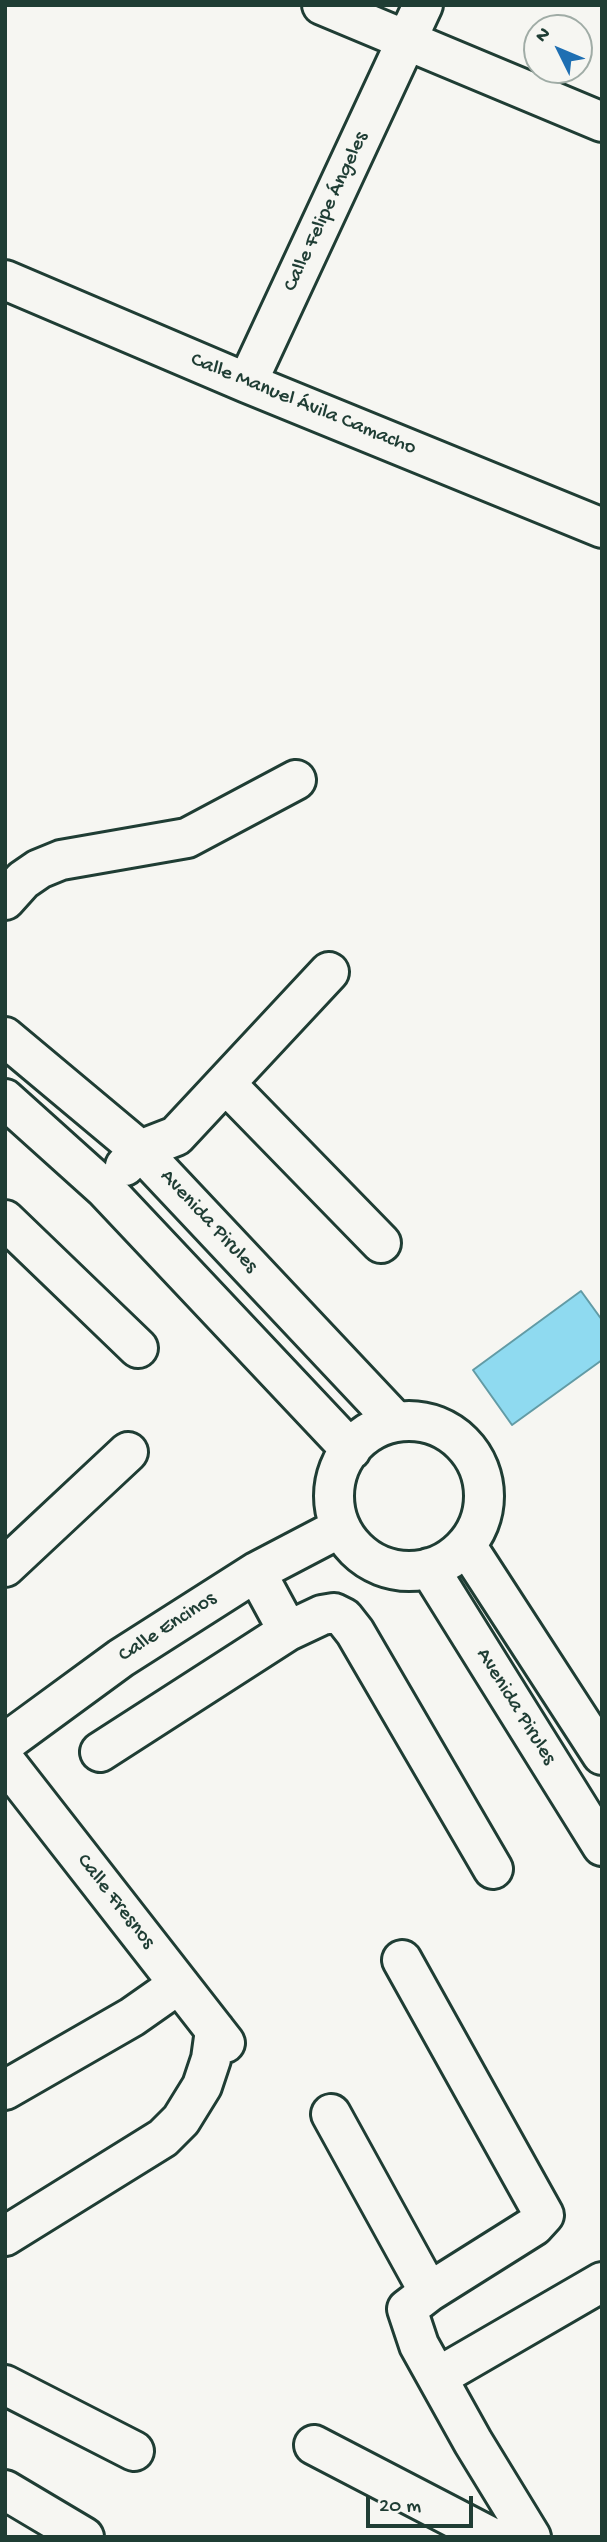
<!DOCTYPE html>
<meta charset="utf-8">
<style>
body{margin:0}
#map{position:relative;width:607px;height:2542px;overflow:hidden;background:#f6f6f2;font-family:"Gochi Hand",sans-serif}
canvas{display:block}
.frame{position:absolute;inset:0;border:7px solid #1f3d34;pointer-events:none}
.north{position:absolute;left:523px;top:14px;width:70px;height:70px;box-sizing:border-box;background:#f6f6f2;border:2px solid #a0aca6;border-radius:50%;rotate:313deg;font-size:19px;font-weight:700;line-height:28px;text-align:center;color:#1f3d34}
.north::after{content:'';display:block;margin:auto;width:24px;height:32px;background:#1f6fb2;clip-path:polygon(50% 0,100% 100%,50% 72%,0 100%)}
.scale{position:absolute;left:366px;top:2496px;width:107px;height:32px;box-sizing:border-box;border:4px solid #1f3d34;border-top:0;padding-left:9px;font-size:21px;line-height:24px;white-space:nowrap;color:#1f3d34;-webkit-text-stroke:5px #f6f6f2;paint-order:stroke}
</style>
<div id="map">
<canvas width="607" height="2542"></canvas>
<div class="frame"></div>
<div class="north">N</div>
<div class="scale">20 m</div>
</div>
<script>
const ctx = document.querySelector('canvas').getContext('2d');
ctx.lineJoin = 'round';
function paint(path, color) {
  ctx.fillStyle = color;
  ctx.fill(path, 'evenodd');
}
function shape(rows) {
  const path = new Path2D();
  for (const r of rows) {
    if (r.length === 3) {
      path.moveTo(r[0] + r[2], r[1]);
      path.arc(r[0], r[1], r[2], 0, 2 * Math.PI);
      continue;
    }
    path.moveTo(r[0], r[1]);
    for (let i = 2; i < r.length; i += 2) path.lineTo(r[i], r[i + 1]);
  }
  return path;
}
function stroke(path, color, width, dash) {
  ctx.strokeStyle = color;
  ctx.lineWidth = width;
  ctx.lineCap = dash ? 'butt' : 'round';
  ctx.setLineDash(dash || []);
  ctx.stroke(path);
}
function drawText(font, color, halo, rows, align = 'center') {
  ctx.font = font + ' "Gochi Hand",sans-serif';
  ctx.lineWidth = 5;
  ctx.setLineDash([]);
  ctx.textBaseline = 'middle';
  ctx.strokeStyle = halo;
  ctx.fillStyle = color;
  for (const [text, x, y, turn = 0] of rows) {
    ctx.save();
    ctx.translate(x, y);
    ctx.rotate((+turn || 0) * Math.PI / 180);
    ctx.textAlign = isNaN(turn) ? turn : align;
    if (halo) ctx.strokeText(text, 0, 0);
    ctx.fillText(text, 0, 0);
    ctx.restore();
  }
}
const water = shape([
 [581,1291,602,1320,602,1360,512,1425,473,1370,581,1291]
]);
paint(water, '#8fdaf0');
stroke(water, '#629ba5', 2);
const minor = shape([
 [322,5,602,122],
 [5,280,247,383,602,528],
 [247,383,423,5],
 [5,900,23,880,39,869,61,860,187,838,296,780],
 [5,1037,140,1150,396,1422],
 [226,1084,381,1243],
 [5,1099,105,1189,351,1450],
 [125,1166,140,1150,176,1136,329,972],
 [5,1220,138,1348],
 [409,1496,75],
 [466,1545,602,1755],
 [5,1567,128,1452],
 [429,1568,602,1846],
 [256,1572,288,1631],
 [5,1743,121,1658,256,1572,340,1528],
 [100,1752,288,1631,322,1615,334,1613,344,1618,355,1632,493,1869],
 [5,1761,225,2043],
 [402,1960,544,2215,534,2226,429,2292,407,2309,419,2345,473,2442,531,2537],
 [5,2090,132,2017,179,1984],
 [331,2114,429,2292],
 [5,2236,163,2138,181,2120,202,2086,211,2059,215,2030],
 [438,2377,602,2282],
 [5,2385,134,2451],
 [314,2445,491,2537],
 [5,2490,84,2537]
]);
stroke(minor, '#1f3d34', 44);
stroke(minor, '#f6f6f2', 38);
drawText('21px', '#1f3d34', '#f6f6f2', [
 ["Calle Felipe Ángeles",327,212,-65],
 ["Calle Manuel Ávila Camacho",303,405,22],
 ["Avenida Pirules",208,1222,47],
 ["Calle Encinos",168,1628,-33],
 ["Avenida Pirules",515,1707,58],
 ["Calle Fresnos",115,1902,52]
]);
</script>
